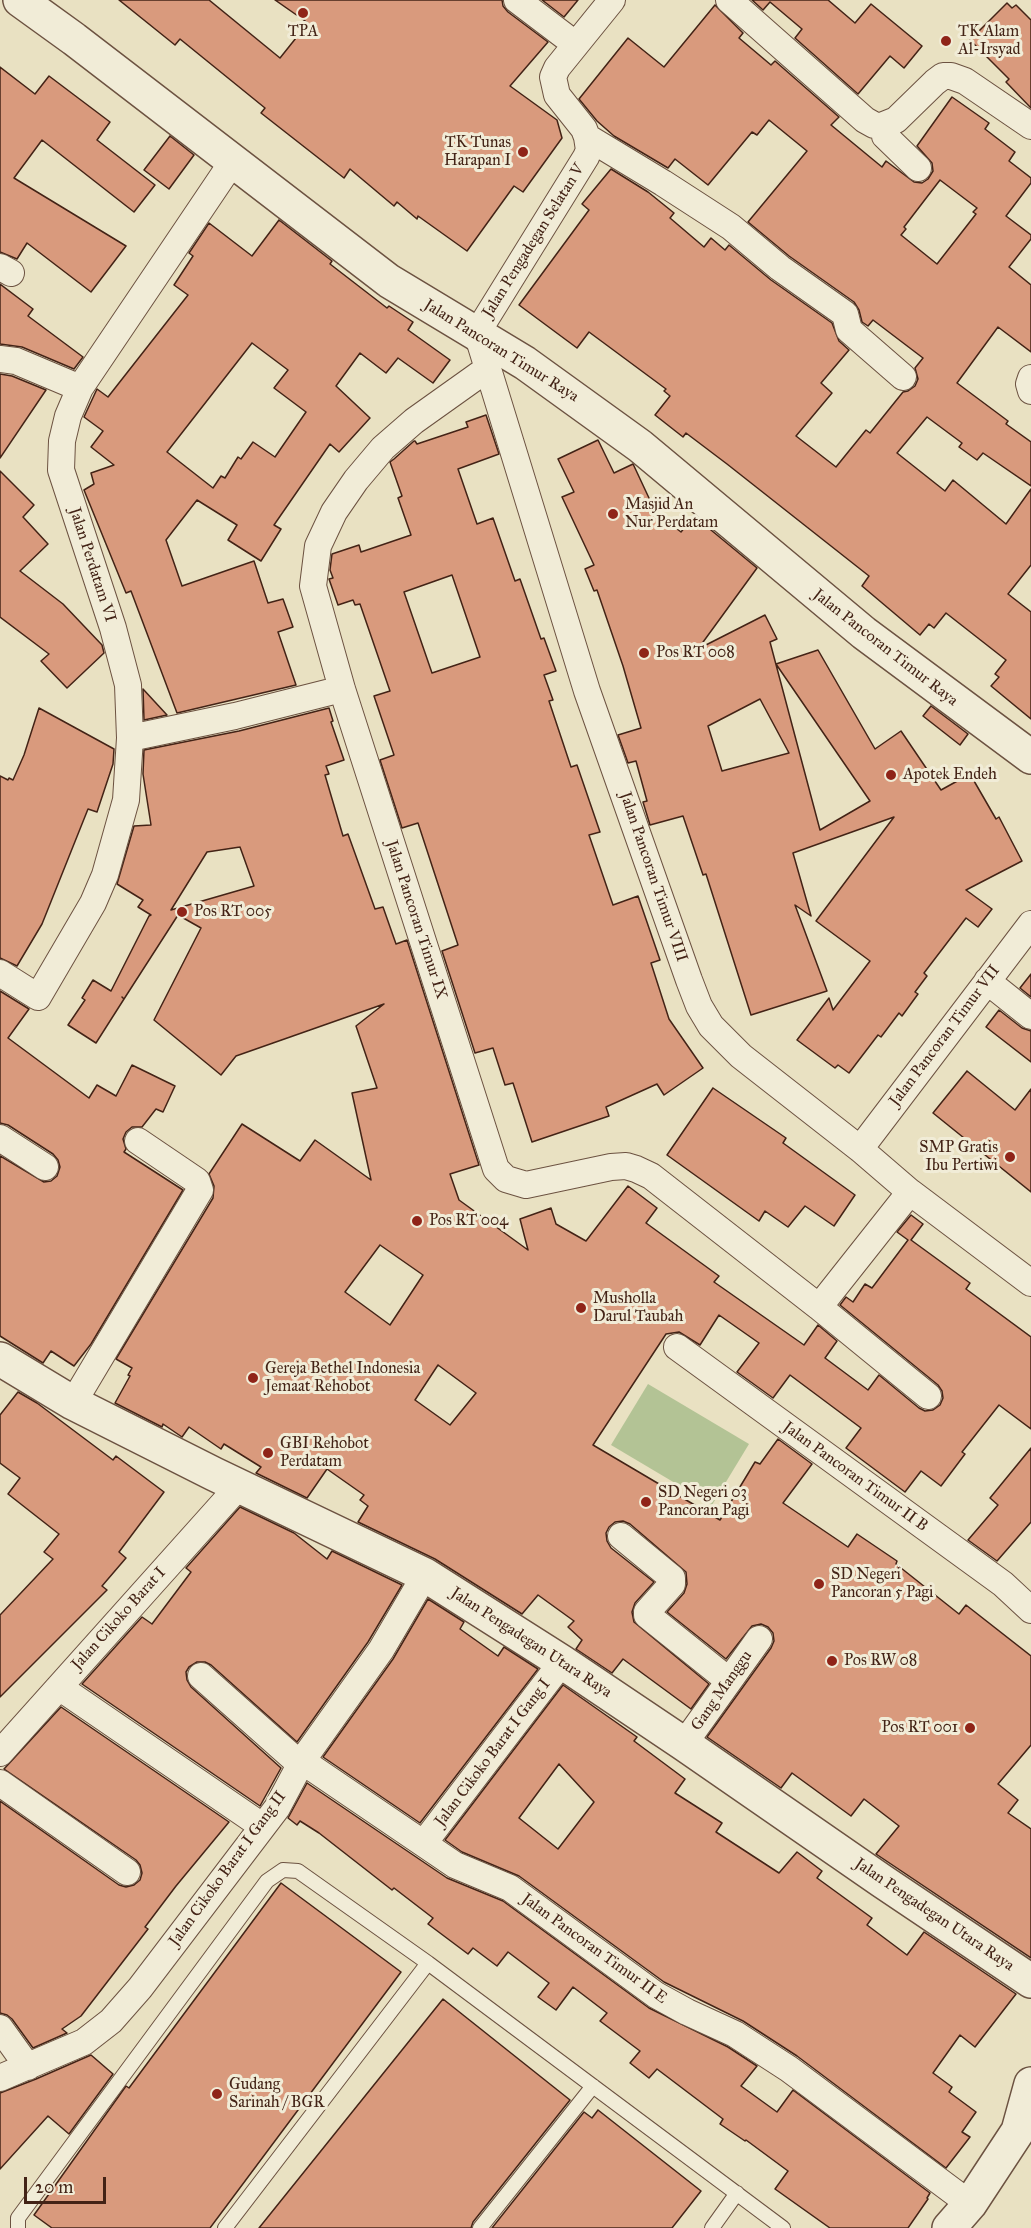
<!DOCTYPE html>
<style>
body{margin:0}
#map{position:relative;width:1031px;height:2228px;overflow:hidden;background:#e9e1c2;font-family:"IM FELL Great Primer",serif}
canvas{display:block}
.scale{position:absolute;left:24px;top:2177px;width:82px;height:27px;box-sizing:border-box;border:3px solid #432316;border-top:0;padding-left:8px;font-size:18px;line-height:21px;white-space:nowrap;color:#432316;-webkit-text-stroke:4px #f1ecd7;paint-order:stroke}
</style>
<div id="map">
<canvas width="1031" height="2228"></canvas>
<div class="scale">20 m</div>
</div>
<script>
const ctx = document.querySelector('canvas').getContext('2d');
ctx.lineJoin = 'round';
function paint(path, color) {
  ctx.fillStyle = color;
  ctx.fill(path, 'evenodd');
}
function shape(rows) {
  const path = new Path2D();
  for (const r of rows) {
    path.moveTo(r[0], r[1]);
    for (let i = 2; i < r.length; i += 2) path.lineTo(r[i], r[i + 1]);
  }
  return path;
}
function stroke(path, color, width, dash) {
  ctx.strokeStyle = color;
  ctx.lineWidth = width;
  ctx.lineCap = dash ? 'butt' : 'round';
  ctx.setLineDash(dash || []);
  ctx.stroke(path);
}
function drawText(font, color, halo, rows, align = 'center') {
  ctx.font = font + ' "IM FELL Great Primer",serif';
  ctx.lineWidth = 6;
  ctx.setLineDash([]);
  ctx.textBaseline = 'middle';
  ctx.strokeStyle = halo;
  ctx.fillStyle = color;
  for (const [text, x, y, turn = 0] of rows) {
    ctx.save();
    ctx.translate(x, y);
    ctx.rotate((+turn || 0) * Math.PI / 180);
    ctx.textAlign = isNaN(turn) ? turn : align;
    if (halo) ctx.strokeText(text, 0, 0);
    ctx.fillText(text, 0, 0);
    ctx.restore();
  }
}
paint(shape([
 [648,1384,749,1444,712,1505,611,1445]
]), '#b3c395');
const building = shape([
 [119,0,209,0,280,58,308,23,275,0,502,0,503,6,508,12,548,42,510,86,557,120,562,138,523,192,514,186,467,251,418,216,417,219,397,202,394,206,350,169,344,178,261,113,265,108,180,39,175,45,119,0],
 [542,0,578,0,564,17,542,0],
 [752,0,828,0,855,23,871,4,922,46,904,68,890,56,858,94,795,38,802,29,770,2,763,10,752,0],
 [1007,3,1012,8,1016,5,1031,20,1031,108,1006,82,1009,79,970,40,1007,3],
 [715,5,743,33,739,38,771,65,775,61,839,117,831,125,882,167,886,161,914,182,922,183,928,179,933,171,932,163,917,146,952,97,989,123,985,129,1015,152,1009,161,1031,178,1031,183,1006,216,1031,235,1031,239,1009,267,1031,285,1031,352,998,327,957,383,1008,421,1006,424,1031,442,1031,486,983,453,977,460,959,447,962,443,927,417,897,453,945,491,953,480,1006,524,1031,489,1031,565,1008,594,1031,612,1031,719,991,686,999,677,995,674,1006,660,946,613,934,628,929,624,920,635,862,586,869,576,727,464,686,433,683,437,655,415,670,396,664,391,666,389,589,332,577,348,519,305,589,210,582,204,611,169,648,192,674,213,670,218,704,247,711,238,725,250,729,245,771,280,832,323,839,341,849,350,821,383,832,393,796,436,836,467,866,430,870,433,903,392,908,391,915,386,918,379,915,368,923,358,873,320,868,326,862,322,859,310,854,302,789,256,748,222,807,151,769,120,757,135,752,132,708,185,675,159,668,168,614,136,597,121,579,99,628,38,664,67,715,5],
 [940,180,977,208,973,212,976,214,937,264,901,235,906,229,904,227,940,180],
 [0,67,35,94,49,76,110,122,97,140,155,185,134,212,42,140,14,178,126,246,91,292,27,243,17,259,0,252,0,67],
 [170,136,194,155,169,189,144,170,170,136],
 [279,220,332,261,330,264,387,308,389,306,413,322,408,330,450,360,433,383,398,358,386,373,360,353,336,386,370,418,339,452,330,444,274,525,281,529,261,561,228,540,237,525,197,500,166,540,182,586,254,561,268,603,283,599,293,627,278,632,296,685,177,713,131,591,126,593,84,490,94,484,91,473,114,465,91,447,103,431,84,417,97,389,108,397,188,295,174,285,193,256,189,253,209,223,252,256,279,220],
 [252,343,288,370,274,388,306,412,275,457,253,442,241,459,238,457,225,478,221,476,213,488,167,452,252,343],
 [0,284,33,309,28,316,83,357,74,369,22,347,0,344,0,284],
 [0,374,12,376,46,390,0,458,0,374],
 [486,415,499,454,458,469,477,524,493,518,515,581,520,579,541,639,544,638,556,671,544,675,553,700,549,701,571,767,577,765,600,832,589,835,613,905,638,896,660,960,651,963,669,1019,703,1068,664,1095,657,1084,606,1107,609,1116,532,1142,513,1083,505,1085,493,1048,475,1053,442,951,458,945,418,823,402,828,380,760,394,755,374,696,390,691,360,604,355,605,353,600,338,605,329,579,333,578,330,570,332,554,359,545,361,552,411,535,398,498,402,496,390,462,394,459,414,441,415,441,417,444,468,427,466,422,486,415],
 [452,575,480,657,432,673,404,592,452,575],
 [598,440,614,473,633,464,634,466,656,513,681,532,694,516,757,568,698,649,765,615,777,639,770,642,820,830,870,801,776,664,818,650,875,749,901,731,941,790,970,774,996,819,999,817,1022,861,966,890,992,909,978,927,966,918,924,973,927,976,915,992,918,994,902,1016,899,1013,881,1037,878,1035,849,1073,838,1065,835,1068,797,1040,829,998,833,1010,870,961,816,921,894,817,793,853,811,916,795,905,827,991,751,1015,706,874,703,875,683,816,650,825,643,802,647,801,636,761,628,763,618,735,641,728,623,666,597,590,594,591,585,569,594,565,562,497,574,492,558,459,598,440],
 [760,699,789,753,722,771,708,726,760,699],
 [0,471,34,505,23,517,48,544,20,571,63,604,102,645,104,653,67,688,41,661,49,654,0,617,0,471],
 [143,689,167,715,144,720,143,689],
 [931,706,968,734,960,745,923,716,931,706],
 [39,708,114,749,113,764,97,812,88,809,42,924,17,966,0,958,0,776,8,780,9,778,13,780,24,755,39,708],
 [329,708,333,721,331,722,344,760,326,766,329,774,325,775,343,836,348,834,375,909,383,907,396,944,407,940,479,1165,450,1174,459,1200,528,1250,520,1219,551,1208,556,1224,586,1241,628,1186,657,1208,646,1223,719,1276,714,1282,804,1345,818,1325,837,1341,825,1358,868,1390,879,1375,919,1408,925,1411,933,1410,940,1405,943,1398,942,1391,938,1385,840,1305,846,1297,853,1302,865,1284,872,1288,908,1240,897,1232,911,1215,923,1224,911,1240,970,1283,966,1289,1031,1337,1031,1429,999,1405,962,1452,965,1454,941,1486,921,1471,905,1492,846,1448,861,1428,790,1375,773,1398,737,1372,759,1343,719,1315,700,1345,679,1332,666,1334,593,1445,720,1520,755,1462,760,1464,778,1439,812,1464,783,1503,848,1547,857,1534,897,1561,896,1564,959,1614,966,1605,1031,1656,1031,1745,998,1784,1018,1800,1008,1813,1031,1829,1031,1958,876,1854,899,1826,864,1799,851,1816,792,1773,781,1788,707,1737,771,1648,774,1641,773,1633,768,1627,761,1624,752,1626,726,1659,667,1612,684,1593,687,1584,686,1572,630,1524,623,1521,615,1522,609,1527,606,1533,607,1541,611,1548,654,1582,635,1603,632,1612,634,1622,709,1684,691,1709,623,1659,612,1673,576,1649,582,1640,568,1627,574,1621,538,1595,522,1614,435,1559,358,1522,368,1506,360,1500,364,1495,327,1469,307,1498,256,1473,261,1467,224,1444,221,1449,189,1427,182,1437,163,1424,162,1427,115,1403,130,1376,128,1375,132,1368,116,1359,213,1198,214,1186,209,1174,242,1124,300,1161,315,1140,371,1180,352,1093,377,1088,356,1026,384,1004,236,1056,221,1075,154,1020,201,928,178,915,124,999,122,997,124,999,96,1043,68,1025,85,1000,82,998,93,980,111,991,149,916,151,915,138,907,143,900,117,884,134,826,151,825,143,774,144,750,239,731,329,708],
 [240,847,254,886,171,910,207,852,240,847],
 [380,1245,423,1275,390,1325,345,1292,380,1245],
 [438,1365,476,1393,450,1425,415,1400,438,1365],
 [1031,974,1031,997,1020,988,1031,974],
 [0,991,29,1009,8,1038,89,1098,97,1085,116,1096,132,1065,175,1086,163,1112,156,1109,142,1127,132,1127,126,1132,123,1139,126,1149,124,1152,183,1190,91,1344,74,1366,51,1351,43,1363,0,1336,0,1156,44,1182,51,1181,57,1176,60,1167,58,1160,53,1154,8,1125,0,1123,0,991],
 [999,1010,1022,1028,1031,1031,1031,1062,986,1027,999,1010],
 [967,1071,1015,1110,1031,1089,1031,1192,933,1113,967,1071],
 [713,1088,786,1138,783,1143,855,1195,834,1226,805,1206,788,1227,765,1211,759,1221,667,1155,713,1088],
 [18,1392,37,1403,113,1460,116,1456,164,1492,119,1552,126,1558,102,1586,107,1590,0,1697,0,1615,53,1559,44,1552,59,1534,8,1494,20,1478,0,1463,0,1415,18,1392],
 [1031,1448,1031,1522,997,1561,968,1540,998,1505,990,1498,1031,1448],
 [240,1507,294,1533,327,1559,332,1551,402,1585,368,1642,297,1742,211,1665,205,1662,197,1662,189,1667,186,1672,187,1680,191,1687,281,1768,260,1806,82,1684,142,1617,152,1624,191,1572,186,1568,240,1507],
 [428,1599,464,1622,460,1629,498,1656,504,1647,538,1669,420,1823,323,1757,393,1659,428,1599],
 [563,1685,637,1737,634,1741,685,1779,675,1793,722,1823,716,1832,779,1873,797,1852,822,1871,817,1878,872,1918,867,1925,907,1955,924,1932,1016,1994,975,2047,960,2035,933,2073,952,2087,949,2092,976,2112,962,2132,970,2137,946,2168,797,2056,743,2021,664,1982,519,1876,462,1852,445,1840,563,1685],
 [559,1764,594,1802,558,1849,519,1818,559,1764],
 [61,1707,229,1822,176,1886,145,1927,148,1929,81,2016,62,2029,67,2033,33,2048,12,2019,7,2015,0,2013,0,1801,119,1885,126,1887,134,1885,140,1880,142,1873,140,1865,136,1860,4,1769,61,1707],
 [307,1783,447,1878,503,1901,649,2008,728,2047,757,2066,741,2086,777,2112,793,2090,930,2193,927,2198,928,2199,908,2228,830,2228,775,2189,788,2171,746,2140,745,2141,720,2124,723,2119,657,2069,649,2078,630,2063,640,2051,600,2021,607,2013,573,1987,556,2010,538,1997,549,1983,508,1952,497,1966,473,1948,468,1954,428,1924,433,1918,394,1888,392,1890,319,1833,300,1821,297,1825,288,1818,307,1783],
 [281,1883,401,1972,210,2228,52,2228,34,2215,126,2086,129,2088,281,1883],
 [443,1999,570,2100,473,2222,471,2228,259,2228,443,1999],
 [91,2055,113,2074,69,2134,48,2116,0,2169,0,2093,36,2079,91,2055],
 [598,2110,701,2191,672,2228,492,2228,584,2112,592,2118,598,2110]
]);
paint(building, '#d99a7d');
stroke(building, '#432316', 1.5);
const service = shape([
 [18,2228,18,2218,267,1881,283,1870,298,1871,428,1963,783,2228],
 [225,2228,428,1963],
 [480,2228,593,2086],
 [712,2228,737,2193]
]);
const minor = shape([
 [517,0,575,44],
 [612,0,557,68,553,77,557,95,584,129,587,137,589,150,586,157,477,333,587,691,689,980,699,1006,711,1026,741,1056,860,1149,910,1192,1031,1283],
 [729,0,865,120,874,125,881,126,896,120,935,82,943,76,951,76,965,81,1031,126],
 [884,125,885,136,918,168],
 [587,137,663,183,731,227,780,268,845,314,849,330,903,377],
 [0,267,11,273],
 [0,359,16,361,80,388],
 [487,369,414,421,383,448,356,480,334,512,318,546,313,586,342,689,496,1169,506,1179,526,1185,611,1167,626,1166,636,1169,651,1176,819,1307,910,1192],
 [1031,378,1029,384,1031,391],
 [130,738,235,716,342,689],
 [0,973,38,997,93,903,105,875,126,800,130,738,128,685,113,628,61,470,62,441,68,416,80,388,233,161],
 [987,981,1031,1016],
 [0,1138,45,1167],
 [860,1149,1031,924],
 [819,1307,928,1396],
 [677,1347,1003,1584,1031,1610],
 [73,1403,200,1190,197,1181,138,1141],
 [621,1536,672,1578,672,1584,647,1612,647,1615,728,1680],
 [201,1676,300,1764],
 [59,1687,262,1826],
 [684,1744,759,1639],
 [0,1753,239,1486],
 [302,1761,455,1865,510,1888,656,1995,687,2012,735,2034,789,2069,970,2204],
 [0,1783,127,1872],
 [424,1843,562,1662],
 [0,2028,28,2067],
 [0,2078,84,2042,111,2021,140,1988,277,1808,302,1761,381,1650,425,1575]
]);
const tertiary = shape([
 [20,0,74,39,389,281,525,363,640,446,864,633,1031,757],
 [0,1359,73,1403,214,1474,425,1575,562,1662,684,1744,882,1881,1031,1981],
 [949,2228,970,2204,1018,2131,1031,2084]
]);
stroke(service, '#6c5241', 16);
stroke(minor, '#6c5241', 28);
stroke(tertiary, '#6c5241', 36);
stroke(service, '#f1ecd7', 14);
stroke(minor, '#f1ecd7', 26);
stroke(tertiary, '#f1ecd7', 33);
for (const [x, y, r, color] of [
 [303,13,6,"#8f2418"],
 [946,41,6,"#8f2418"],
 [523,152,6,"#8f2418"],
 [613,514,6,"#8f2418"],
 [644,653,6,"#8f2418"],
 [891,775,6,"#8f2418"],
 [182,912,6,"#8f2418"],
 [1010,1157,6,"#8f2418"],
 [417,1221,6,"#8f2418"],
 [581,1308,6,"#8f2418"],
 [253,1378,6,"#8f2418"],
 [268,1453,6,"#8f2418"],
 [646,1502,6,"#8f2418"],
 [819,1584,6,"#8f2418"],
 [832,1661,6,"#8f2418"],
 [970,1728,6,"#8f2418"],
 [217,2094,6,"#8f2418"]
]) {
  const dot = new Path2D();
  dot.arc(x, y, r, 0, 2 * Math.PI);
  ctx.fillStyle = color;
  ctx.fill(dot);
  stroke(dot, '#f1ecd7', 2);
}
drawText('16px', '#432316', '#f1ecd7', [
 ["TPA",303,32,"center"],
 ["TK Alam",958,32],
 ["Al-Irsyad",958,50],
 ["TK Tunas",511,143,"right"],
 ["Harapan I",511,161,"right"],
 ["Masjid An",625,505],
 ["Nur Perdatam",625,523],
 ["Pos RT 008",656,653],
 ["Apotek Endeh",903,775],
 ["Pos RT 005",194,912],
 ["SMP Gratis",998,1148,"right"],
 ["Ibu Pertiwi",998,1166,"right"],
 ["Pos RT 004",429,1221],
 ["Musholla",593,1299],
 ["Darul Taubah",593,1317],
 ["Gereja Bethel Indonesia",265,1369],
 ["Jemaat Rehobot",265,1387],
 ["GBI Rehobot",280,1444],
 ["Perdatam",280,1462],
 ["SD Negeri 03",658,1493],
 ["Pancoran Pagi",658,1511],
 ["SD Negeri",831,1575],
 ["Pancoran 5 Pagi",831,1593],
 ["Pos RW 08",844,1661],
 ["Pos RT 001",958,1728,"right"],
 ["Gudang",229,2085],
 ["Sarinah / BGR",229,2103]
], 'left');
drawText('16px', '#432316', '#f1ecd7', [
 ["Jalan Pengadegan Selatan V",534,241,-58],
 ["Jalan Pancoran Timur Raya",501,351,32],
 ["Jalan Perdatam VI",92,565,72],
 ["Jalan Pancoran Timur Raya",885,648,38],
 ["Jalan Pancoran Timur VIII",653,877,71],
 ["Jalan Pancoran Timur IX",416,920,72],
 ["Jalan Pancoran Timur VII",945,1036,-53],
 ["Jalan Pancoran Timur II B",855,1477,36],
 ["Jalan Cikoko Barat I",119,1619,-48],
 ["Jalan Pengadegan Utara Raya",531,1643,33],
 ["Gang Manggu",722,1691,-55],
 ["Jalan Cikoko Barat I Gang I",493,1753,-53],
 ["Jalan Cikoko Barat I Gang II",228,1869,-54],
 ["Jalan Pengadegan Utara Raya",934,1915,34],
 ["Jalan Pancoran Timur II E",594,1949,36]
]);
</script>
